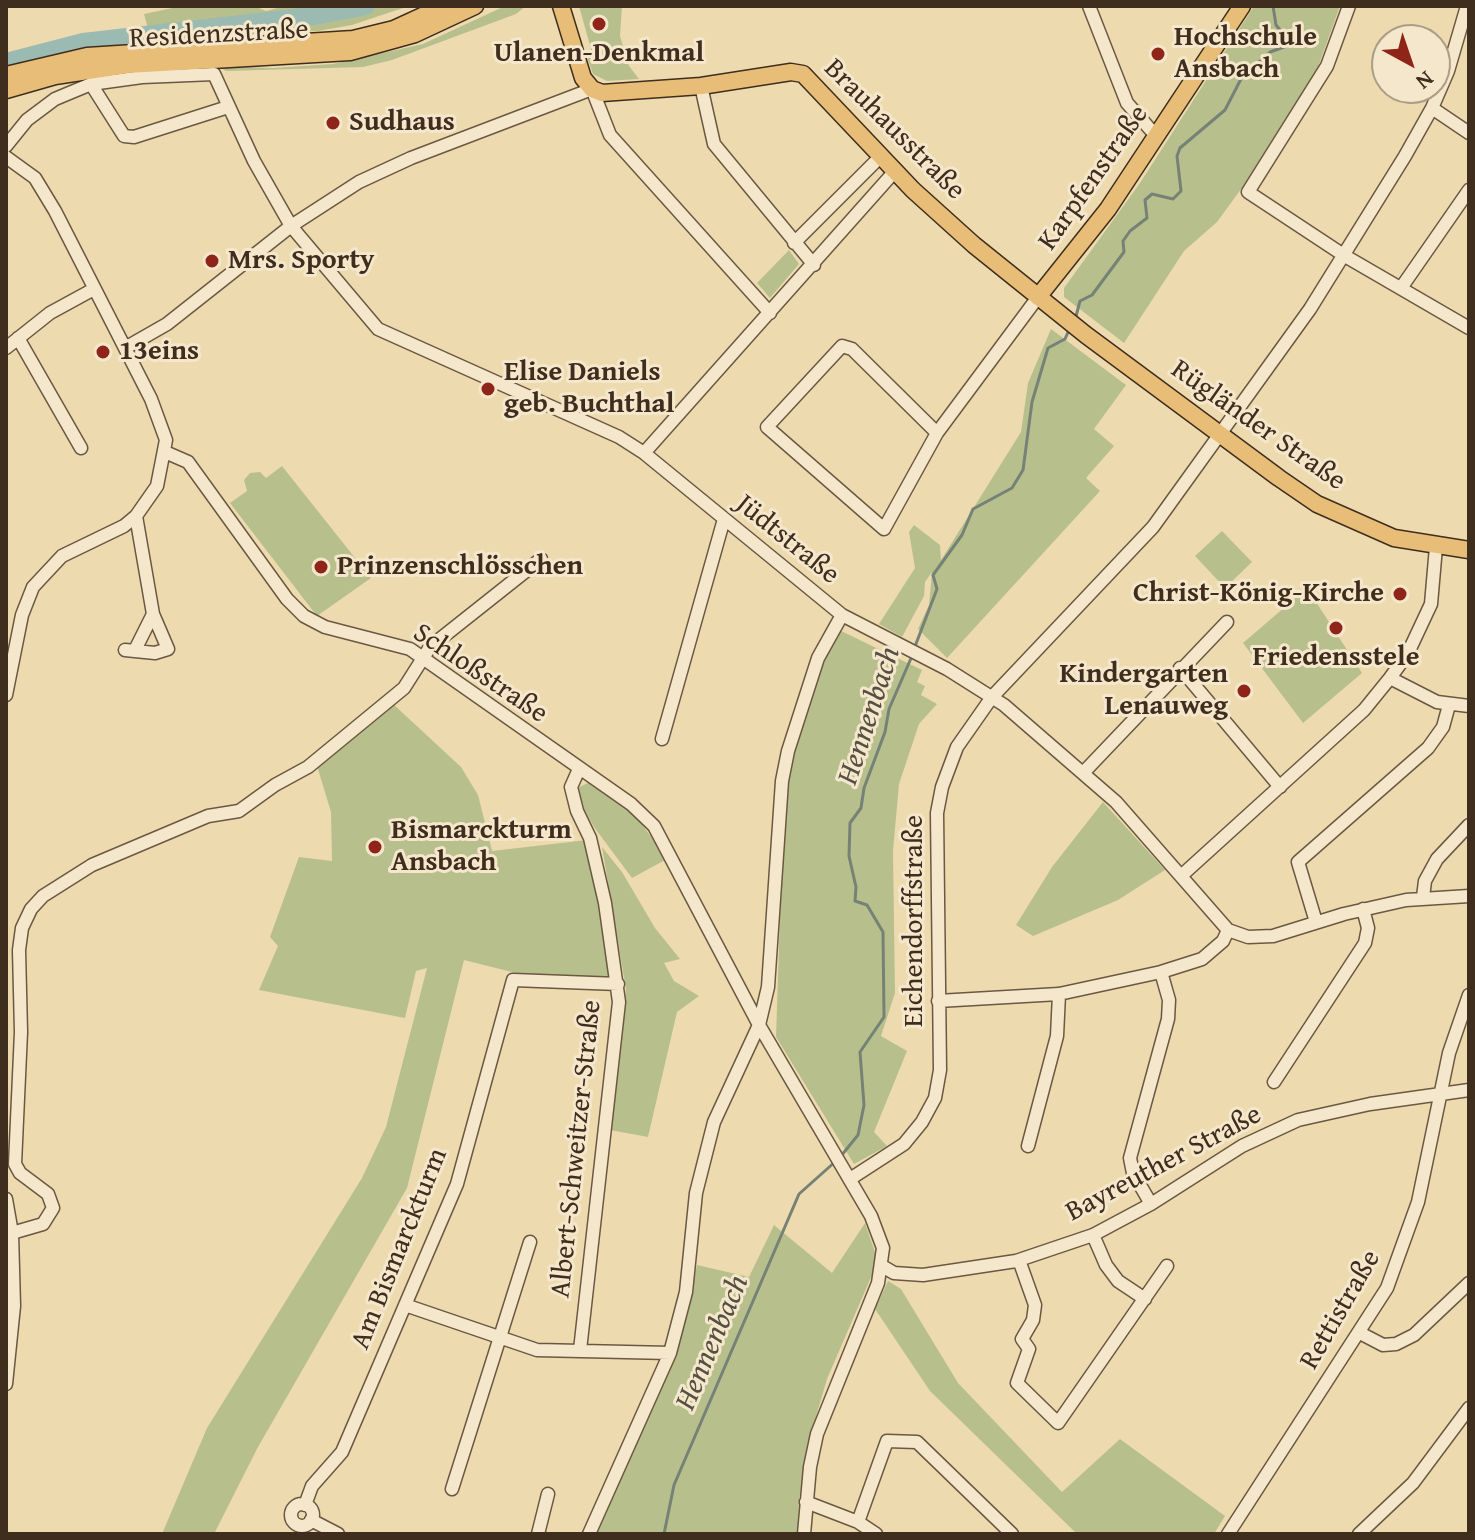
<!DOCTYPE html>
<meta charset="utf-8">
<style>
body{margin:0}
#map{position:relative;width:1475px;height:1540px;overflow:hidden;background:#eedaaf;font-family:"Gentium Book Plus",serif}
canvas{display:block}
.frame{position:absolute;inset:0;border:8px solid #3f2d1e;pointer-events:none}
.north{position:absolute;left:1371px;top:24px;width:80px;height:80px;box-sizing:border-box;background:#f4e7cb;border:2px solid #ac9d86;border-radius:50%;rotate:140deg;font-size:22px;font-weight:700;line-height:32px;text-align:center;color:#3f2d1e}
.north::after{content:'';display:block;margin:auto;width:28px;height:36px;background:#8f2418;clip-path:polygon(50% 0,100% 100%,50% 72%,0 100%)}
</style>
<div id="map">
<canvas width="1475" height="1540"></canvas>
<div class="frame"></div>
<div class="north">N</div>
</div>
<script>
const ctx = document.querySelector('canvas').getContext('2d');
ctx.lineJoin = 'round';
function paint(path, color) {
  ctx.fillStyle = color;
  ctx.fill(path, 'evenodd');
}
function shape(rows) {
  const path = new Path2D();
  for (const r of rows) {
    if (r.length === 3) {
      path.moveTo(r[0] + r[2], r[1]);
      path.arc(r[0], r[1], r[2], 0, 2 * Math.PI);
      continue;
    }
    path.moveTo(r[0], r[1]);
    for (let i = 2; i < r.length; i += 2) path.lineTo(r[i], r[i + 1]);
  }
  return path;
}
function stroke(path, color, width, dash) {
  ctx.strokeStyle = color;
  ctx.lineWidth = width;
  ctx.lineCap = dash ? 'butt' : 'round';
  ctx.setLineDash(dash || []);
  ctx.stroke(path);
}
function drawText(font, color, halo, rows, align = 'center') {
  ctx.font = font + ' "Gentium Book Plus",serif';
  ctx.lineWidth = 6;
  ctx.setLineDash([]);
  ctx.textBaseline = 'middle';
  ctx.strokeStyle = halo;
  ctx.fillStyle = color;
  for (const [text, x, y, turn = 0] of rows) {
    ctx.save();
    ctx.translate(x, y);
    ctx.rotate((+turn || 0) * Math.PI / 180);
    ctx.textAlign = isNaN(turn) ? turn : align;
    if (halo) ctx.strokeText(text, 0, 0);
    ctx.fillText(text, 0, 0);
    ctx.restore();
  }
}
paint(shape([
 [182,6,254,6,266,11,284,6,409,6,352,25,318,31,151,40,144,14],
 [505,6,526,6,516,14,392,60,363,67,226,71,218,66,272,68,333,64,423,44],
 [579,6,622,6,620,36,629,66,639,79,607,81,593,74,587,57,591,49],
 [1254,6,1340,6,1318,67,1244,185,1217,222,1184,251,1124,343,1064,297,1064,288,1140,183],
 [789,250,799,264,770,298,757,283],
 [1051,329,1126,385,1094,429,1114,446,1086,478,1100,491,947,658,918,629,929,605,932,572,925,582,924,596,902,637,879,624,915,568,909,532,914,525,940,545,941,560,1021,432,1028,383],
 [282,466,371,578,317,616,230,503,247,491,244,480,250,473,260,472,266,478],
 [1222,531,1252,562,1225,588,1195,556],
 [1307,588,1362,673,1303,723,1243,643],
 [837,629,922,670,917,682,925,686,921,695,937,704,919,724,899,784,893,851,895,993,881,1036,907,1051,874,1132,887,1146,854,1164,776,1037,784,793,808,704],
 [392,703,461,767,478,795,492,851,587,840,611,973,603,979,524,975,464,960,407,1188,258,1447,214,1534,162,1534,207,1428,362,1178,386,1127,427,968,416,971,405,1018,259,990,278,946,270,937,299,857,332,861,331,812,317,766],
 [590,782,636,816,667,859,632,878,594,827,576,795,577,788],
 [1103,802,1165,870,1118,900,1033,936,1016,925,1052,867],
 [602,847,622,872,655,928,680,959,664,963,674,981,699,996,677,1012,648,1137,610,1130,626,989],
 [865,1223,878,1261,827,1379,810,1437,799,1500,798,1534,596,1534,678,1350,697,1265,749,1277,774,1225,832,1273],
 [888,1281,901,1289,958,1383,1062,1492,1120,1439,1225,1516,1214,1534,1077,1534,930,1391,875,1309]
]), '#b7c08c');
stroke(shape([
 [1075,320,1080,301,1092,295,1124,252,1123,241,1130,231,1147,218,1145,200,1152,194,1173,199,1181,191,1177,156,1180,148,1225,110,1242,77,1270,52,1284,47,1287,39,1276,25,1273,6],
 [914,649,937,589,933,575,962,535,973,509,1012,488,1023,470,1032,402,1048,348,1065,339,1069,330],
 [841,1156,858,1135,864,1105,860,1052,884,1017,883,932,867,905,855,901,856,887,849,856,850,823,861,808,864,788,885,732,889,709,912,656],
 [664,1534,674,1485,799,1194,836,1161]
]), '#768276', 3);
stroke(shape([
 [6,62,83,42,320,15,366,6]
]), '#9bbab1', 18);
const minor = shape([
 [1089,6,1127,103,1157,137],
 [1349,6,1327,66,1248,192,1345,256,1469,328],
 [91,84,124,136,134,137,228,107],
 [701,86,714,144,814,265],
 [1432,108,1469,133],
 [6,146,27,120,55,99,91,84,142,77,214,74,254,161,291,226,378,329,619,437,644,453,842,615,947,669,1004,705,1116,802,1228,930,1248,937,1273,936,1344,914,1406,900,1469,896],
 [6,157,35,178,55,211,151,399,166,440,157,486,136,516,124,526,62,556,33,587,22,615,6,695],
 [794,243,881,156],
 [1401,288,1469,190],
 [18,338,81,448],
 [6,348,50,313,94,289],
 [125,348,167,324,291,226,359,182,411,158,592,89,610,135,770,313],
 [937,433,852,349,842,346,767,427,884,529,937,433,1038,297],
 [165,452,188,462,287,599,304,616,325,627,410,649,631,804,654,826,759,1025,871,1216,883,1248,878,1283,817,1434,810,1467,804,1534],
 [644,453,895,171],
 [125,650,155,653,168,649,153,614,136,516],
 [135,650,153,614],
 [1180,668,1280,787],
 [1390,678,1437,702,1469,706],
 [662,739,724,519],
 [579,769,571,787,577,811,590,838,605,903,619,1002,580,1350],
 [1084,772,1227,622],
 [1181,876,1364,710,1390,678,1408,653,1431,604,1436,547],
 [1423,897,1425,881,1437,859,1469,825],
 [1316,922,1298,862,1428,748,1443,727,1449,705],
 [938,1001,1059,994,1161,972,1202,959,1223,941,1228,930],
 [1274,1082,1365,943,1368,928,1363,909],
 [1028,1146,1057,1036,1059,994],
 [850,1179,904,1144,922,1122,935,1098,940,1070,937,813,942,787,957,747,992,697,1153,527,1310,309,1405,156,1432,108,1448,71,1467,6],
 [6,1199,12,1233,14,1306,6,1384],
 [1151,1204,1133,1173,1130,1158,1168,1019,1169,1000,1161,972],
 [12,1233,43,1224,53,1208,48,1194,20,1173,15,1164,21,1032,19,950,22,928,31,909,43,896,92,865,208,816,239,811,275,785,308,767,404,688,430,647,541,559],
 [1093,1235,1106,1265,1118,1281,1145,1299],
 [1019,1260,1035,1305,1033,1320,1022,1339,1029,1349,1017,1383,1058,1423,1167,1266],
 [882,1266,894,1273,923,1275,1016,1261,1093,1235,1151,1204,1242,1146,1298,1120,1370,1104,1469,1090],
 [405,1305,537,1350,670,1353],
 [1360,1333,1383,1345,1396,1344,1414,1335,1469,1283],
 [452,1489,530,1242],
 [806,1502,858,1522,876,1534],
 [302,1515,11],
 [305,1505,312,1486,342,1452,457,1184,513,980,618,984],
 [311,1520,338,1534],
 [858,1522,887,1441,917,1442,1012,1534],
 [538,1534,548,1494],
 [589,1534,670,1353,686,1292,696,1193,714,1122,759,1025,768,987,782,781,788,751,818,658,842,615],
 [1228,1534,1387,1288,1418,1202,1449,1053,1469,995],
 [1359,1534,1413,1483,1469,1408]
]);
const major = shape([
 [561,6,583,78,592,89,602,93,701,86,791,72,803,74,913,190,974,245,1086,335,1279,478,1317,504,1394,538,1469,550],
 [6,75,87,56,353,39,394,29,444,6],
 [6,90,55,76,127,65,350,52,415,34,475,6],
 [1038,297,1108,209,1242,6]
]);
stroke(minor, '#6b5842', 15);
stroke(major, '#3f2d1e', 19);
stroke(minor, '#f4e7cb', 12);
stroke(major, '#e7bd78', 16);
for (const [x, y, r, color] of [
 [599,24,8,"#8f2418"],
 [1158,54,8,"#8f2418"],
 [333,123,8,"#8f2418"],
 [212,261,8,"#8f2418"],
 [103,352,8,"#8f2418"],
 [488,389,8,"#8f2418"],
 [321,567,8,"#8f2418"],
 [1400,594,8,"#8f2418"],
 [1336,628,8,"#8f2418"],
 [1244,691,8,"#8f2418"],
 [375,847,8,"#8f2418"]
]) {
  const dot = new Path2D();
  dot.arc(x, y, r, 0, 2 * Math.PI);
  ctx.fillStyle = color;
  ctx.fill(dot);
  stroke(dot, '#f4e7cb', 3);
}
drawText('28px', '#3f2d1e', '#f4e7cb', [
 ["Residenzstraße",219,35,-3],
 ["Brauhausstraße",894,130,45],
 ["Karpfenstraße",1094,178,-55],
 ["Rügländer Straße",1258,426,35],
 ["Jüdtstraße",787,540,39],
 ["Schloßstraße",480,674,34],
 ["Eichendorffstraße",915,921,-90],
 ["Albert-Schweitzer-Straße",577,1149,-84],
 ["Bayreuther Straße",1164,1164,-28],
 ["Am Bismarckturm",400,1249,-68],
 ["Rettistraße",1341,1310,-60]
]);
drawText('bold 28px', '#3f2d1e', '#f4e7cb', [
 ["Hochschule",1174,38],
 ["Ansbach",1174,70],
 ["Ulanen-Denkmal",599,54,"center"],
 ["Sudhaus",349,123],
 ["Mrs. Sporty",228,261],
 ["13eins",119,352],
 ["Elise Daniels",504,373],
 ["geb. Buchthal",504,405],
 ["Prinzenschlösschen",337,567],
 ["Christ-König-Kirche",1384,594,"right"],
 ["Friedensstele",1336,658,"center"],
 ["Kindergarten",1228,675,"right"],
 ["Lenauweg",1228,707,"right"],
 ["Bismarckturm",391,831],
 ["Ansbach",391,863]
], 'left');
drawText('italic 30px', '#565043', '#f4e7cb', [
 ["Hennenbach",870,716,-72],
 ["Hennenbach",713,1343,-67]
]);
</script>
